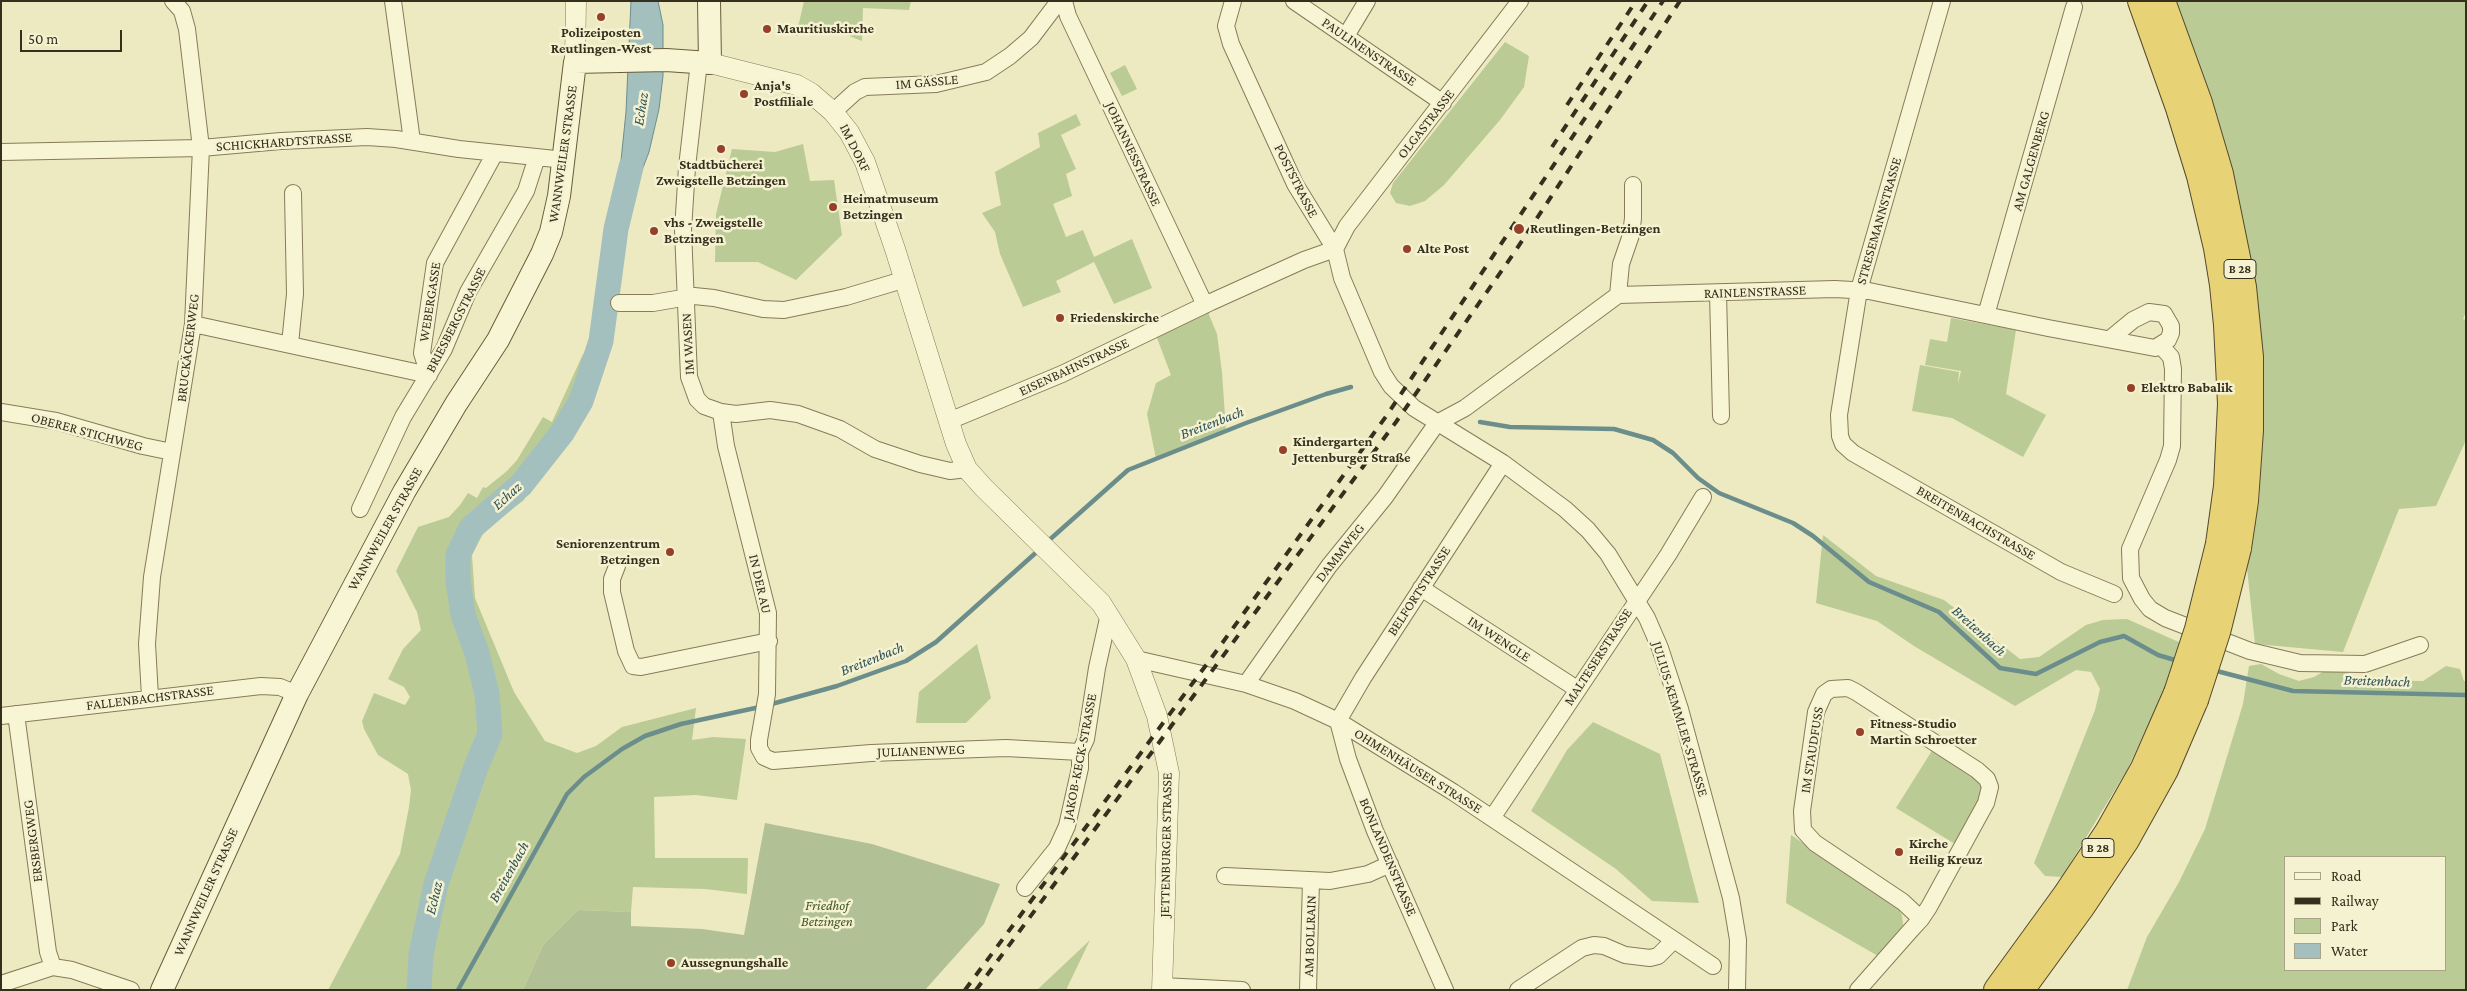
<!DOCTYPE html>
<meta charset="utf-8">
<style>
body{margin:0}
#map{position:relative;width:2467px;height:991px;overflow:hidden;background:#edeac1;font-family:"Crimson Pro",serif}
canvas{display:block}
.frame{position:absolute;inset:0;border:2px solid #372f1d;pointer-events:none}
.legend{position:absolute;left:2284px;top:856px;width:162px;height:115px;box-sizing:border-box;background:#f5f2d1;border:1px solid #a9a489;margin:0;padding:6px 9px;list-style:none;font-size:15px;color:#372f1d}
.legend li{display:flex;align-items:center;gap:10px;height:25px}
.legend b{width:25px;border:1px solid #a9a489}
.scale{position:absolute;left:20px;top:30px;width:102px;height:22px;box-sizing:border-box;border:2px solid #372f1d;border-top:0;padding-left:6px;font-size:15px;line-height:18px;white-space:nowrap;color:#372f1d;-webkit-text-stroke:4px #f5f2d1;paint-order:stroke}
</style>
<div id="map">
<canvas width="2467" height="991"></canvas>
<div class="frame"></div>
<ul class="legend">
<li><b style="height:6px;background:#f8f5d4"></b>Road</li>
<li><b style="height:6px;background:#372f1d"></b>Railway</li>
<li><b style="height:14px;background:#bacb96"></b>Park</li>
<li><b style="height:14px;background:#a4c0be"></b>Water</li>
</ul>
<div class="scale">50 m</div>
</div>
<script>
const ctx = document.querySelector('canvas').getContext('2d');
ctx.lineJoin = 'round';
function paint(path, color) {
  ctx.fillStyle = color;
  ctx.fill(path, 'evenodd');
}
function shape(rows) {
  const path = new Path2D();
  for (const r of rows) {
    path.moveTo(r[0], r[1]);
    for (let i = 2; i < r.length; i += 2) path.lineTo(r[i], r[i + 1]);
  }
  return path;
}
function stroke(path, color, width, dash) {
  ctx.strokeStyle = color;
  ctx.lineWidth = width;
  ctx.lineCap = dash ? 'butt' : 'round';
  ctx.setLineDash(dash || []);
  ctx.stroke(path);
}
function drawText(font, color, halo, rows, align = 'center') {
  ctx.font = font + ' "Crimson Pro",serif';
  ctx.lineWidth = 5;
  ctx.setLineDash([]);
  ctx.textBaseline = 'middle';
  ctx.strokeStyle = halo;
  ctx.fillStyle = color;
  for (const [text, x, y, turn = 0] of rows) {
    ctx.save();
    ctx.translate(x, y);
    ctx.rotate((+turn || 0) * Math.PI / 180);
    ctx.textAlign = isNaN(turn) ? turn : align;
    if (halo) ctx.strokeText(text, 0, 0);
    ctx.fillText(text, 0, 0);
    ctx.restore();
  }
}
paint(shape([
 [804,1,911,1,909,10,863,8,862,41,832,29,810,24,797,36,791,32,799,23],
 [2171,1,2466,1,2466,312,2463,319,2466,320,2466,440,2436,506,2399,509,2343,652,2255,644,2247,568,2259,502,2263,431,2263,392],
 [1505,42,1529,56,1524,87,1500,120,1444,185,1425,201,1410,206,1396,203,1390,193,1393,183],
 [1125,65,1137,89,1122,96,1110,73],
 [1076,114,1081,125,1061,135,1076,169,1066,174,1072,196,1053,204,1066,237,1083,230,1094,257,1132,239,1152,288,1114,304,1094,262,1056,281,1061,292,1023,307,1000,254,995,232,982,213,1001,205,995,172,1040,147,1038,133],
 [803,144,810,181,834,180,842,235,796,280,758,262,715,262,716,214,732,149,775,152],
 [1205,305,1217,334,1222,372,1226,431,1156,459,1147,414,1156,383,1171,375,1154,330],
 [1951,318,2016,330,2006,394,2046,415,2023,457,1952,418,1912,411,1920,365,1959,372,1958,384,1961,371,1925,365,1930,339,1947,342],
 [583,354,595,357,581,395,536,457,524,500,485,530,472,555,475,598,514,692,545,741,577,753,596,746,622,727,696,708,692,740,713,737,746,739,737,800,696,795,654,797,655,858,748,858,747,894,705,889,633,887,631,912,578,910,543,945,523,990,328,990,400,854,409,807,411,790,408,774,378,755,364,729,362,721,374,693,405,705,410,697,404,687,388,679,403,649,421,630,417,612,396,571,418,527,449,517,460,505,468,493,477,498,483,487,486,488,507,471,517,460,543,417,552,422],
 [1823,535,1876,576,1944,600,2020,659,2039,657,2086,625,2103,620,2127,619,2181,643,2172,673,2127,770,2062,877,2045,876,2034,863,2095,710,2100,689,2091,672,2076,670,2015,706,1914,646,1877,621,1816,603],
 [977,644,991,698,966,723,916,723,919,692],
 [2261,664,2279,674,2299,681,2314,677,2326,670,2346,672,2359,680,2423,681,2446,666,2460,669,2464,681,2466,681,2466,990,2127,990,2147,937,2179,882,2205,829,2243,704,2249,666],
 [2286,857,2446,857,2446,970,2286,970],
 [1593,722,1660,754,1699,903,1652,901,1616,869,1531,811,1567,750],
 [1933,749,1975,776,1982,788,1978,804,1955,844,1896,808],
 [1791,835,1896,905,1902,915,1903,925,1878,956,1786,903],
 [1090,940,1066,990,1037,990]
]), '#bacb96');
paint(shape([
 [765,823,872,844,1000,884,984,924,925,990,523,990,543,945,578,910,631,912,631,926,702,929,744,935]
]), '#b2c095');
const water = shape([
 [631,1,658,1,663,25,663,76,659,109,649,152,634,191,627,200,623,199,619,191,619,180,626,112,631,1]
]);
paint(water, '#a4c0be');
stroke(water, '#6b8e8c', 1);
stroke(shape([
 [1480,422,1510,427,1614,429,1653,440,1673,453,1698,478,1719,493,1793,523,1813,536,1869,582,1939,612,2000,668,2036,674,2100,642,2124,636,2158,655,2178,661],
 [1047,542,1128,470,1246,423,1326,394,1351,387],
 [2213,670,2293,691,2466,695],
 [768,705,837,686,906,661,936,642,1040,549],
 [458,990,567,794,584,777,622,749,645,736,681,724,760,707]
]), '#6b8e8c', 4.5);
stroke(shape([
 [419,990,421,954,436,884,476,767,490,734,487,694,477,653,463,615,458,580,458,555,471,528,521,485,562,433,581,401,601,341,616,229,631,167]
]), '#a4c0be', 25);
const minor = shape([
 [393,1,412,141],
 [1064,1,1068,16,1205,305],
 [1233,1,1226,26,1231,44,1295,184,1335,249,1342,278,1382,372,1391,386,1414,408,1503,463,1565,509,1588,530,1608,554,1647,618,1660,648,1680,709,1731,898,1738,940,1737,990],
 [1294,1,1443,103],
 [1942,1,1859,290,1839,415,1840,436,1843,444,1853,453,2061,572,2114,594],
 [1346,36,1367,1],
 [699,62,687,167,683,230,689,377,697,399,704,406,721,412,736,414,770,410,798,414,840,429,875,449,920,464,950,471,967,469],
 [833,112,855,92,865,87,936,84,986,72,1010,56,1031,38,1059,1],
 [1,152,201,148,281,141,367,137,396,139,459,149,565,160],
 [1335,249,1347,226,1520,1],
 [1718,293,1721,416],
 [1618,295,1621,264,1631,235,1633,218,1633,185],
 [619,303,653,303,694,296,714,298,763,309,784,310,846,297,906,279],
 [1986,315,2074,7],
 [193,324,429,375],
 [290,344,295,294,293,193],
 [2161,346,2171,357,2173,369,2172,446,2168,460,2130,549,2131,578,2142,599,2150,609,2165,618,2250,651,2300,663,2365,664,2420,645],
 [429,375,422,353,435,263,495,153],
 [1,412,56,421,143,446,172,452],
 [721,412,726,446,768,613,767,694,759,740,759,748,764,757,773,761,871,753,1006,748,1080,752],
 [949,421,1062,374,1211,302,1304,260,1335,249],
 [360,509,403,417,444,349,468,292,526,191,537,157],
 [617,566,612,579,612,592,626,651,633,666,641,667,769,641],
 [1421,588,1577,689],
 [1136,659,1246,684,1295,701,1338,721,1453,792,1713,966],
 [1246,684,1329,566,1385,497,1437,423,1465,408,1618,295,1835,289,1869,291,2048,328,2155,348,2168,340,2171,333,2171,326,2164,314,2149,312,2133,320,2110,339],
 [150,697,147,644,152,577,193,324,201,148,187,29,182,11,173,1],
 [16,714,48,952,53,967],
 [1,716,261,686,280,687,297,694],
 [1492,818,1668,555,1703,497],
 [1225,876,1330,881,1368,874,1390,864],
 [1025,888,1057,848,1067,826,1080,768,1080,752,1086,739,1097,668,1109,614],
 [1,984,53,967,72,970,131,990],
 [1162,986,1242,990],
 [1308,990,1311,881],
 [1445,990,1375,831,1348,759,1338,721,1363,678,1503,463],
 [1518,990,1582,948,1594,945,1604,946,1625,955,1650,958,1658,956,1674,940],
 [1858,990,1910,931,1921,919,1929,907,1986,803,1990,787,1987,779,1977,770,1856,692,1848,688,1831,689,1824,694,1816,712,1802,811,1803,830,1815,843,1903,902,1921,919]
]);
const tertiary = shape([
 [575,62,576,1],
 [710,63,797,85,811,93,833,112,849,132,865,162,895,249,956,444,967,469,983,487,1101,603,1136,659,1157,716,1169,773,1162,990]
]);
const secondary = shape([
 [162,990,297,694,404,492,456,404,498,340,542,254,551,232,559,196,575,62,666,60,710,63,709,1]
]);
const trunk = shape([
 [2141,1,2179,108,2200,176,2217,248,2223,285,2227,325,2231,404,2227,486,2219,544],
 [2162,1,2199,103,2220,174,2243,287,2250,357,2250,430,2245,501,2238,548],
 [1997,990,2066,895,2108,832,2144,768,2177,693],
 [2021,990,2082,906,2126,840,2165,770,2195,700]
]);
stroke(minor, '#877b59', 18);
stroke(tertiary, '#877b59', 21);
stroke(secondary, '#695c3c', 24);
stroke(trunk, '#54482d', 28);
stroke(minor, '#f8f5d4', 16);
stroke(tertiary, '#f8f5d4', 20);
stroke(secondary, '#f8f5d4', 22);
stroke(trunk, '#e7d276', 26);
stroke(shape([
 [1567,105,1636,1],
 [1552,147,1648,1],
 [965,990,1215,653,1387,415,1663,1],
 [976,990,1396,422,1514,253,1680,1]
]), '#372f1d', 4, [9, 9]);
const trunkBridge = shape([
 [2177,693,2198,629,2219,544],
 [2195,700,2217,632,2238,548]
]);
stroke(trunkBridge, '#54482d', 28, []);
stroke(trunkBridge, '#e7d276', 26);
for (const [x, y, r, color] of [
 [601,17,5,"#954029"],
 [767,29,5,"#954029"],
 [744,94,5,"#954029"],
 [721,149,5,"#954029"],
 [833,207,5,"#954029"],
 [1519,229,6,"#954029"],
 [654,231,5,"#954029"],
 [1407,249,5,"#954029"],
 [1060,318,5,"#954029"],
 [2131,388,5,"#954029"],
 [1283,450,5,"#954029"],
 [670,552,5,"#954029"],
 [1860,732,5,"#954029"],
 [1899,852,5,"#954029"],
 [671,963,5,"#954029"]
]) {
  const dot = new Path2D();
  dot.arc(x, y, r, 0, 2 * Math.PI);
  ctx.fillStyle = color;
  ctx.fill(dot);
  stroke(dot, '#f5f2d1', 2);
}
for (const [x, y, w] of [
 [2240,269,32],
 [2098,848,32]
]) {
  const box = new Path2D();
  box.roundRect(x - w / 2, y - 9.5, w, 19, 4);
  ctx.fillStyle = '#f5f2d1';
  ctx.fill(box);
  stroke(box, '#372f1d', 1);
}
drawText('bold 12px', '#372f1d', null, [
 ["B 28",2240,269],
 ["B 28",2098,848]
]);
drawText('bold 14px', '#372f1d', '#f5f2d1', [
 ["Mauritiuskirche",777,29],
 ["Polizeiposten",601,33,"center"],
 ["Reutlingen-West",601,49,"center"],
 ["Anja's",754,86],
 ["Postfiliale",754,102],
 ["Stadtbücherei",721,165,"center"],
 ["Zweigstelle Betzingen",721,181,"center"],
 ["Heimatmuseum",843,199],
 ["Betzingen",843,215],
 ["vhs - Zweigstelle",664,223],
 ["Betzingen",664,239],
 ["Reutlingen-Betzingen",1530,229],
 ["Alte Post",1417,249],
 ["Friedenskirche",1070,318],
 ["Elektro Babalik",2141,388],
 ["Kindergarten",1293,442],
 ["Jettenburger Straße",1293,458],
 ["Seniorenzentrum",660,544,"right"],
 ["Betzingen",660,560,"right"],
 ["Fitness-Studio",1870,724],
 ["Martin Schroetter",1870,740],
 ["Kirche",1909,844],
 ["Heilig Kreuz",1909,860],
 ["Aussegnungshalle",681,963]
], 'left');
drawText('14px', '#372f1d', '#f5f2d1', [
 ["PAULINENSTRASSE",1369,52,34],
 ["IM GÄSSLE",927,82,-5],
 ["OLGASTRASSE",1426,124,-52],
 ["SCHICKHARDTSTRASSE",284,142,-4],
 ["IM DORF",855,148,63],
 ["WANNWEILER STRASSE",563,154,-82],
 ["JOHANNESSTRASSE",1133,154,65],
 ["AM GALGENBERG",2031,161,-74],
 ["POSTSTRASSE",1296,181,63],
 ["STRESEMANNSTRASSE",1879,221,-74],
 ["RAINLENSTRASSE",1755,292,-2],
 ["WEBERGASSE",430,302,-81],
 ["BRIESBERGSTRASSE",456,320,-63],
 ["IM WASEN",688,344,-93],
 ["BRUCKÄCKERWEG",188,348,-83],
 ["EISENBAHNSTRASSE",1074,367,-25],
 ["OBERER STICHWEG",87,432,15],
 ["BREITENBACHSTRASSE",1976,523,30],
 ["WANNWEILER STRASSE",385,529,-61],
 ["DAMMWEG",1340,553,-52],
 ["IN DER AU",760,584,77],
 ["BELFORTSTRASSE",1419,591,-57],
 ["IM WENGLE",1499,639,33],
 ["MALTESERSTRASSE",1598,657,-57],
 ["FALLENBACHSTRASSE",150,698,-7],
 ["JULIUS-KEMMLER-STRASSE",1680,719,73],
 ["IM STAUDFUSS",1812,750,-81],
 ["JULIANENWEG",921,751,-2],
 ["JAKOB-KECK-STRASSE",1080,757,-79],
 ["OHMENHÄUSER STRASSE",1418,771,32],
 ["ERSBERGWEG",33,841,-97],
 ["JETTENBURGER STRASSE",1166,845,-89],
 ["BONLANDENSTRASSE",1388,857,67],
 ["WANNWEILER STRASSE",206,892,-66],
 ["AM BOLLRAIN",1310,936,-88]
]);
drawText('italic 14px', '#3d5324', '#f5f2d1', [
 ["Friedhof",827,906],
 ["Betzingen",827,922]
]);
drawText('italic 15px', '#2c5056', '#f5f2d1', [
 ["Echaz",641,109,-81],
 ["Breitenbach",1212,423,-21],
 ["Echaz",507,496,-42],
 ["Breitenbach",1979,631,42],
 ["Breitenbach",872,659,-22],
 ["Breitenbach",2377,681,2],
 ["Breitenbach",509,872,-61],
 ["Echaz",434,898,-76]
]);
</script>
